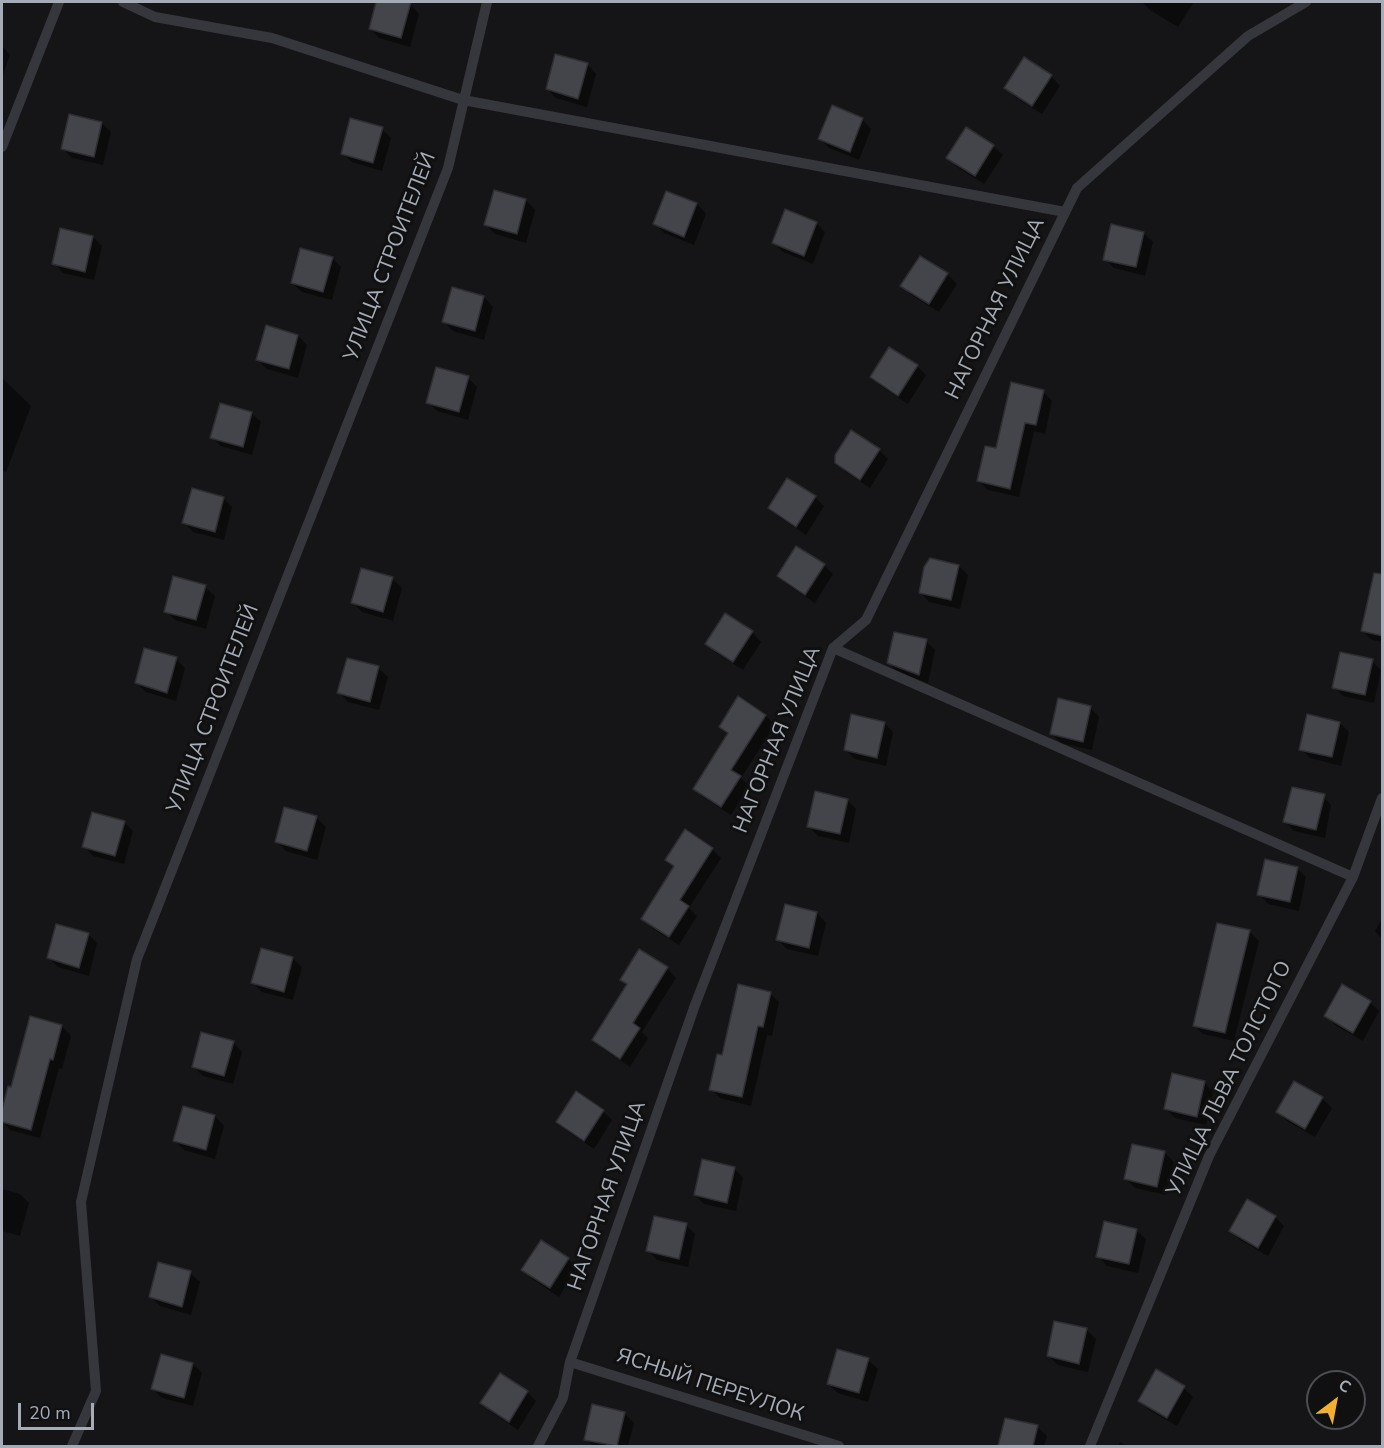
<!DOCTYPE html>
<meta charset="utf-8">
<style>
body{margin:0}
#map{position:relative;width:1384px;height:1448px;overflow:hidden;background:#151517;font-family:"Nunito Sans",sans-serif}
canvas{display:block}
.frame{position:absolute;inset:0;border:3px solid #a6acb7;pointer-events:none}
.north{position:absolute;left:1306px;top:1370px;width:60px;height:60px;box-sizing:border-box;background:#101011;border:2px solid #4c4e53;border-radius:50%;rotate:32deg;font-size:16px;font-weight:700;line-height:24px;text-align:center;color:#a6acb7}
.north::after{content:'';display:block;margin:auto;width:21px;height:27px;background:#f2af31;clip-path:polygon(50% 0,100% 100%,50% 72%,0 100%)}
.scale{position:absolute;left:18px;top:1403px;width:76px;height:27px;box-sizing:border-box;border:3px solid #a6acb7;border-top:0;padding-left:8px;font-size:18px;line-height:21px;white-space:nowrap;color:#a6acb7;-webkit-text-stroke:4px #101011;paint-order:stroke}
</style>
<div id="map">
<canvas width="1384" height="1448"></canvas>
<div class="frame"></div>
<div class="north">С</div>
<div class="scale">20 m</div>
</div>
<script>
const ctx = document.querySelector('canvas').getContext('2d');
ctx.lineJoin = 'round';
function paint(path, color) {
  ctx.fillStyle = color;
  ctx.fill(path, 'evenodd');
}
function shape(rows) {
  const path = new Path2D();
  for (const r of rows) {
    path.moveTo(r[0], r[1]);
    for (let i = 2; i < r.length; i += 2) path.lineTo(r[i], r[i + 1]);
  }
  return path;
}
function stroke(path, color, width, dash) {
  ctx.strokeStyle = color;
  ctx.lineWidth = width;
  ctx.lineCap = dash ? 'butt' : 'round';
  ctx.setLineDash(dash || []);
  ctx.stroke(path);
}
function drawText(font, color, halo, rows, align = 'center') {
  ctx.font = font + ' "Nunito Sans",sans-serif';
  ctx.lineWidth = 6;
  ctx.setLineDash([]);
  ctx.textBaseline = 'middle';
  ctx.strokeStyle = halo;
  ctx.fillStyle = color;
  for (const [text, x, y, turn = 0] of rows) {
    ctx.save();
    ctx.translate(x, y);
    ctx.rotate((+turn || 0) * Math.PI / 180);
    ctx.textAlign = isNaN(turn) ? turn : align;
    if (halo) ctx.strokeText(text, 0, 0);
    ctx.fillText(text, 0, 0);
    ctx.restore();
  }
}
paint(shape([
 [378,2,399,2,410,4,419,14,410,47,379,38,370,29],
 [1142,2,1194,2,1178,27,1150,10],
 [2,46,10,55,2,77],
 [587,64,596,74,587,107,556,98,547,89],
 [1051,76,1060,86,1042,114,1015,97,1006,88],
 [862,119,871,129,859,160,829,148,820,139],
 [102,123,111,132,103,165,72,158,63,149],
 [382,129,391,138,382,171,352,162,342,153],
 [966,129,993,146,1003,155,984,184,957,167,948,158],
 [667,192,697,204,706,214,694,245,664,233,655,224],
 [526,200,535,210,526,243,495,234,486,225],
 [816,223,825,232,813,264,783,252,774,243],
 [1143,233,1153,242,1145,276,1114,268,1105,259],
 [93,237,102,246,94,280,63,273,54,263],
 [332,258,341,267,332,300,302,292,292,283],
 [920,258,948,275,957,284,939,312,911,295,902,286],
 [484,297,493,307,484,340,453,331,444,322],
 [298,336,307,345,298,378,267,369,258,360],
 [917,366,926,375,908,404,881,386,872,377],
 [2,378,31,406,6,472,2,470],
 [468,378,477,387,468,420,437,411,428,402],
 [1043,391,1052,401,1045,434,1034,431,1019,497,988,490,979,481,997,450],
 [251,413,261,422,252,455,221,446,212,437],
 [879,450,888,459,870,488,846,472,837,463],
 [815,497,824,506,806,535,779,517,769,508],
 [223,498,232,507,224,540,193,532,184,522],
 [824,565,833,574,815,603,788,585,779,576],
 [959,566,968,575,960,609,929,602,920,592],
 [392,579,402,588,393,621,362,612,353,603],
 [205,587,215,596,206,629,175,620,166,611],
 [1382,600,1382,642,1372,640,1362,631],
 [725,615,752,632,761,642,743,670,716,653,707,644],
 [926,641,935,650,928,683,898,672,888,663],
 [176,659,185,668,176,701,146,692,136,683],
 [1372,661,1381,670,1374,703,1343,696,1334,687],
 [378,668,388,677,379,710,348,702,339,692],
 [738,698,766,716,775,725,741,778,749,786,731,815,704,798,694,788,729,735,721,727],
 [1090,707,1099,717,1092,750,1061,743,1052,734],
 [884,723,893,732,886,766,855,759,845,749],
 [1340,723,1349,732,1341,766,1310,758,1301,749],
 [1322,795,1331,805,1325,838,1294,831,1285,822],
 [847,800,856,809,849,843,818,836,808,826],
 [316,817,326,827,317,860,286,851,277,842],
 [124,822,133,831,124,864,93,856,84,846],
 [712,849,721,858,689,908,697,916,679,945,652,928,643,918,675,868,667,860],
 [1297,868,1306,877,1299,911,1268,904,1259,894],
 [817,913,826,923,818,956,787,949,778,940],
 [1382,919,1382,939,1375,931],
 [1250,932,1259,941,1234,1041,1203,1034,1194,1025],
 [88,934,97,943,89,976,58,967,49,958],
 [292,958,302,967,293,1000,262,992,253,983],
 [667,968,676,978,642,1032,648,1038,630,1067,603,1049,594,1040,628,986,622,980],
 [770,993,779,1002,772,1036,767,1035,751,1106,720,1098,711,1089,723,1057],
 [1370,1002,1379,1011,1363,1041,1335,1025,1326,1016],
 [62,1026,71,1036,62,1069,59,1068,40,1138,10,1130,2,1121,9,1088,12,1088],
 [233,1042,242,1052,233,1084,203,1076,193,1066],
 [1204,1082,1213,1092,1206,1125,1175,1118,1165,1108],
 [1295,1083,1323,1099,1332,1108,1315,1137,1287,1121,1278,1112],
 [603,1111,612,1120,594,1149,567,1131,558,1122],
 [215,1116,224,1126,215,1159,184,1150,175,1141],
 [1134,1145,1165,1153,1174,1162,1166,1195,1135,1188,1126,1179],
 [734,1168,743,1178,736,1211,704,1204,695,1195],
 [2,1189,20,1194,29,1203,20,1236,2,1231],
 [1275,1217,1284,1226,1268,1256,1240,1240,1230,1230],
 [686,1225,695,1234,688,1267,657,1260,648,1250],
 [1136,1230,1146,1239,1138,1273,1107,1266,1098,1256],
 [568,1259,577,1268,559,1297,532,1279,523,1270],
 [190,1273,200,1282,191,1315,160,1306,151,1297],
 [1056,1323,1087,1330,1096,1339,1088,1372,1058,1365,1048,1356],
 [868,1360,878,1369,868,1402,838,1393,828,1384],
 [193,1364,202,1373,193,1406,162,1398,153,1389],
 [1156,1372,1184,1388,1193,1397,1177,1426,1149,1410,1140,1401],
 [527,1392,536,1401,518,1430,491,1412,482,1403],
 [624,1413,634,1423,628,1446,593,1446,586,1439],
 [1006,1419,1037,1427,1047,1436,1044,1446,1000,1446],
 [1120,1442,1127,1446,1118,1446]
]), '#0007');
const building = shape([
 [376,2,411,2,401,38,369,29,376,2],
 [555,54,588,63,578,99,546,89,555,54],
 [1024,57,1052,75,1032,106,1004,88,1024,57],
 [832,105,863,118,850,152,818,139,832,105],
 [69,114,102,122,94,157,61,149,69,114],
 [350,118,383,127,373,163,341,154,350,118],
 [966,127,994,145,975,176,946,158,966,127],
 [494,190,526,199,517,234,484,225,494,190],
 [666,191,697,203,684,237,653,224,666,191],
 [785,209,817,222,804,256,772,243,785,209],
 [1111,224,1144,232,1136,267,1103,260,1111,224],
 [60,228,93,236,85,272,52,264,60,228],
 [300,248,333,257,323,292,291,283,300,248],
 [920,256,948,273,929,304,900,286,920,256],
 [452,287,484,296,475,331,442,322,452,287],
 [266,325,298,335,289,369,256,360,266,325],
 [889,347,918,365,898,396,870,377,889,347],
 [436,367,469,376,459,412,426,403,436,367],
 [1011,382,1044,390,1036,425,1025,423,1010,489,977,481,985,446,996,448,1011,382],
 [220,403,252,412,243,447,210,438,220,403],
 [851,430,880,449,860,480,835,463,835,455,851,430],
 [787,478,816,496,796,527,768,508,787,478],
 [192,488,224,497,215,532,182,523,192,488],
 [796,546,825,564,805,595,777,576,796,546],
 [930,558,959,565,951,600,919,593,924,567,930,558],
 [361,568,393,577,383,612,351,603,361,568],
 [1374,573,1383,574,1383,636,1361,631,1374,573],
 [173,576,206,585,196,620,164,612,173,576],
 [725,613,753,631,733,662,705,644,725,613],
 [894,632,927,639,919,675,887,663,894,632],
 [144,648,177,657,167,693,135,683,144,648],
 [1340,652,1373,659,1365,695,1332,688,1340,652],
 [347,658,379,666,370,702,337,693,347,658],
 [738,696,766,715,731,770,741,776,721,807,693,789,728,733,719,727,738,696],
 [1058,698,1091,706,1083,742,1050,734,1058,698],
 [851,714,885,722,877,758,844,750,851,714],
 [1307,714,1340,722,1332,757,1299,750,1307,714],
 [1292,787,1325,794,1316,830,1283,822,1292,787],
 [815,791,848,799,840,834,807,827,815,791],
 [284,807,317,816,307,851,275,842,284,807],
 [92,812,125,821,115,856,82,847,92,812],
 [685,829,713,848,680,900,689,906,669,937,641,919,674,866,665,860,685,829],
 [1265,859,1298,867,1290,902,1257,895,1265,859],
 [785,904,817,912,809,948,776,940,785,904],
 [1217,923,1250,930,1225,1033,1193,1026,1217,923],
 [56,924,89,933,79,968,47,958,56,924],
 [261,948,293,957,284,992,251,983,261,948],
 [639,949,668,967,633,1023,640,1028,620,1059,592,1040,627,984,620,980,639,949],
 [738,984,771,992,763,1027,758,1026,742,1097,709,1090,717,1054,722,1055,738,984],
 [1342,984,1371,1001,1353,1033,1324,1016,1342,984],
 [30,1016,62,1025,53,1060,50,1059,31,1130,2,1122,2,1110,8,1086,11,1087,30,1016],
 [201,1032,234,1041,224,1076,192,1067,201,1032],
 [1172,1073,1205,1081,1197,1117,1164,1109,1172,1073],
 [1294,1081,1323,1097,1305,1129,1276,1112,1294,1081],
 [576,1091,604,1110,584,1141,556,1122,576,1091],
 [183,1106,215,1115,206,1150,173,1141,183,1106],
 [1132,1144,1165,1151,1157,1187,1124,1179,1132,1144],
 [702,1159,735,1167,727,1203,694,1195,702,1159],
 [1247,1199,1276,1216,1258,1248,1229,1231,1247,1199],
 [654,1216,687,1223,679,1259,646,1251,654,1216],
 [1104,1221,1137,1229,1129,1264,1096,1257,1104,1221],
 [541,1240,569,1258,550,1288,521,1270,541,1240],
 [158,1262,191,1271,182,1307,149,1297,158,1262],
 [1054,1321,1087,1328,1079,1364,1047,1356,1054,1321],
 [837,1349,869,1358,859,1393,827,1384,837,1349],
 [161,1354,193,1363,184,1398,151,1389,161,1354],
 [1156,1369,1185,1386,1167,1418,1138,1401,1156,1369],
 [500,1373,528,1391,509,1422,480,1403,500,1373],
 [592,1404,625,1412,617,1446,584,1440,592,1404],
 [1005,1418,1038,1425,1033,1446,998,1446,1005,1418]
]);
paint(building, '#44454a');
stroke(building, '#2f2f33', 1.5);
stroke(shape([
 [123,2,155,17,272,38,463,100,1065,212],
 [2,147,59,2],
 [833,648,1353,877],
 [570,1362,839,1446],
 [72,1446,96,1391,81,1202,137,959,448,168,487,2],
 [538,1446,563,1398,570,1362,695,1005,833,648,866,620,1077,188,1248,36,1306,2],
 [1090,1446,1209,1156,1353,877,1382,798]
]), '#36373c', 10);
drawText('21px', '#a6acb7', '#101011', [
 ["УЛИЦА СТРОИТЕЛЕЙ",391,257,-69],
 ["НАГОРНАЯ УЛИЦА",996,309,-64],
 ["УЛИЦА СТРОИТЕЛЕЙ",214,709,-69],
 ["НАГОРНАЯ УЛИЦА",778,740,-68],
 ["УЛИЦА ЛЬВА ТОЛСТОГО",1230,1079,-64],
 ["НАГОРНАЯ УЛИЦА",608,1196,-71],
 ["ЯСНЫЙ ПЕРЕУЛОК",710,1386,18]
]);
</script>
